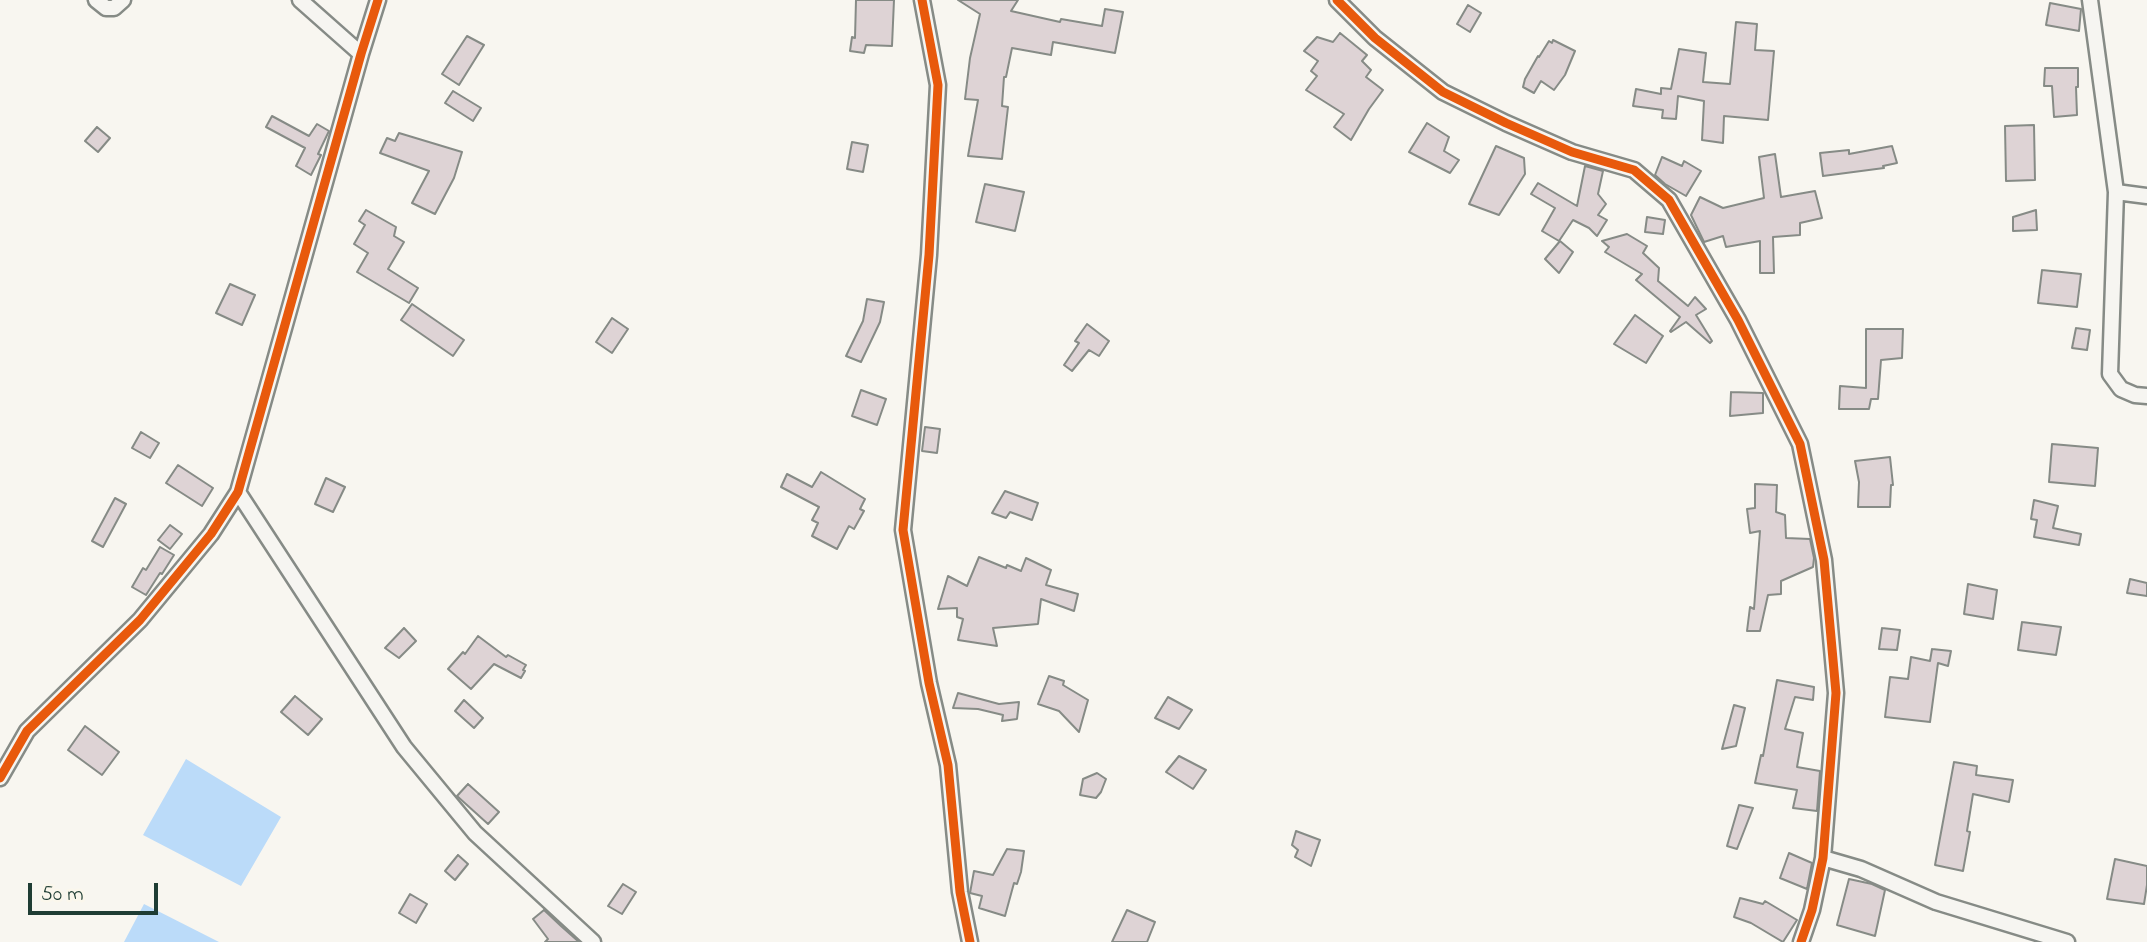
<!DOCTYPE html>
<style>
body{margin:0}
#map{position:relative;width:2147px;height:942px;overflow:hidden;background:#f8f6f0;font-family:"Indie Flower",sans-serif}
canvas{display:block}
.scale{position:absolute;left:28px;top:883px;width:130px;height:32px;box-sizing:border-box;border:4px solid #1f3d34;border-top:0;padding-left:9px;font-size:21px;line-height:24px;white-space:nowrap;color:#1f3d34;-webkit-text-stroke:5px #fbf7ec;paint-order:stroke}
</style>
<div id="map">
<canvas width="2147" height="942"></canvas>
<div class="scale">50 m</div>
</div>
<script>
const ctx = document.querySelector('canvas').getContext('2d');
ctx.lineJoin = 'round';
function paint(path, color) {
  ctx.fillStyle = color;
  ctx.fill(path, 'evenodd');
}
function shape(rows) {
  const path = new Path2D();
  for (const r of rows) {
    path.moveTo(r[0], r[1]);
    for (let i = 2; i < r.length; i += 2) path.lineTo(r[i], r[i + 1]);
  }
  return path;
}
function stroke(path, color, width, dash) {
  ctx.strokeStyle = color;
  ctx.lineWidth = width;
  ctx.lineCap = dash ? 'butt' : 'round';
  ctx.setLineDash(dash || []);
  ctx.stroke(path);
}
paint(shape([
 [186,759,281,817,241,886,143,835],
 [144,904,219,942,124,942]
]), '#bbdbf9');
const building = shape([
 [856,0,894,0,892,46,866,45,864,53,850,51,852,37,855,38,856,0],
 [958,0,1018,0,1011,11,1060,22,1061,19,1102,26,1105,9,1123,12,1115,53,1053,42,1051,55,1012,48,1006,77,1004,77,1002,106,1008,107,1002,159,968,156,978,100,965,99,970,58,980,14,958,0],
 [2050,3,2081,9,2079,31,2046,25,2050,3],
 [1468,5,1481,13,1470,32,1457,24,1468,5],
 [1736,22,1757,24,1755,50,1774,51,1768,120,1724,116,1723,143,1702,140,1704,101,1678,96,1676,119,1662,118,1663,110,1633,106,1636,89,1661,94,1661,88,1671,89,1679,49,1706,53,1703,82,1730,84,1736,22],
 [1340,33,1367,55,1362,61,1371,70,1366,77,1383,90,1369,109,1351,140,1334,127,1344,114,1306,90,1317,76,1311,71,1318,61,1304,51,1317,37,1333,42,1340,33],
 [467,36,484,45,459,85,442,74,467,36],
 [1553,40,1575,51,1565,75,1554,90,1541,81,1534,93,1523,87,1525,79,1538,56,1539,57,1549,41,1552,43,1553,40],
 [2045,68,2078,68,2078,87,2076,87,2077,115,2054,117,2052,86,2044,86,2045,68],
 [453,91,481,108,473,121,445,103,453,91],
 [272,116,309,136,317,124,329,131,318,154,321,155,311,175,296,166,305,148,266,127,272,116],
 [1427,123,1449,137,1444,151,1459,160,1450,173,1409,152,1427,123],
 [2034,125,2035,180,2006,181,2005,126,2034,125],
 [97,127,110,138,98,152,85,141,97,127],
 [399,133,462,152,454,178,435,214,412,203,429,171,380,153,387,138,395,141,399,133],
 [852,142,868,145,863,172,847,169,852,142],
 [1496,146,1524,158,1525,174,1499,215,1469,204,1496,146],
 [1892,146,1897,163,1883,166,1884,168,1823,176,1820,153,1849,150,1849,154,1892,146],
 [1775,154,1781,197,1815,191,1822,218,1800,223,1800,235,1773,237,1774,273,1760,273,1760,241,1726,247,1723,236,1704,242,1691,215,1700,197,1723,208,1764,198,1759,157,1775,154],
 [1662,157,1682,166,1684,161,1701,171,1686,196,1665,184,1655,175,1662,157],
 [1585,166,1603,171,1598,194,1606,204,1598,215,1607,220,1597,236,1589,228,1573,220,1559,241,1542,231,1555,208,1531,194,1538,183,1577,206,1585,166],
 [985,184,1024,192,1015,231,976,222,985,184],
 [366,210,396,227,394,236,404,242,388,269,418,288,409,303,357,272,368,253,354,244,365,225,359,221,366,210],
 [2036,210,2037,230,2013,231,2013,217,2036,210],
 [1647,217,1665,220,1663,234,1645,232,1647,217],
 [1627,234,1647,246,1643,253,1659,268,1658,281,1688,306,1695,297,1706,309,1696,315,1712,341,1710,343,1686,322,1671,332,1670,331,1680,317,1636,280,1642,274,1605,252,1609,247,1602,241,1627,234],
 [1560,241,1573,252,1559,273,1545,259,1560,241],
 [2042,270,2081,274,2077,307,2038,303,2042,270],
 [230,284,255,295,242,325,216,313,230,284],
 [867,299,884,302,880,322,861,362,846,356,863,321,867,299],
 [412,304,464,340,453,356,401,320,412,304],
 [1635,315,1663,336,1646,363,1614,344,1635,315],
 [612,318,628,329,612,353,596,342,612,318],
 [1087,324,1109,341,1099,356,1089,350,1072,371,1064,365,1079,343,1075,341,1087,324],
 [2076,328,2090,330,2087,350,2072,348,2076,328],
 [1866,329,1903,329,1902,358,1881,360,1878,399,1871,399,1869,409,1839,409,1840,386,1866,388,1866,329],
 [861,390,886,399,877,425,852,416,861,390],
 [1731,392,1763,393,1763,413,1730,416,1731,392],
 [925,427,940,429,937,453,922,451,925,427],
 [141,432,159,443,150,458,132,448,141,432],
 [2052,444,2098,448,2095,486,2049,482,2052,444],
 [1890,457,1893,485,1891,485,1890,507,1858,507,1859,482,1855,461,1890,457],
 [178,465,213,488,202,506,166,483,178,465],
 [821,472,865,499,860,509,864,511,854,529,849,526,837,549,812,536,818,523,812,520,819,507,781,487,787,474,812,487,821,472],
 [326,478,345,487,333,512,315,504,326,478],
 [1755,484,1777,485,1776,512,1785,515,1786,538,1810,539,1814,558,1813,567,1781,581,1781,594,1768,595,1760,631,1747,631,1750,607,1754,609,1760,531,1750,533,1747,509,1755,508,1755,484],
 [1005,491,1038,503,1032,520,1010,512,1006,518,992,513,1005,491],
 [115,498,126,504,103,547,92,541,115,498],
 [2034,500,2058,506,2053,528,2081,534,2079,545,2034,537,2037,520,2031,519,2034,500],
 [170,525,182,534,170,549,158,540,170,525],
 [160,547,174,555,162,574,160,573,146,595,132,587,143,568,146,570,160,547],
 [979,557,1006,568,1007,565,1021,571,1026,558,1051,570,1046,585,1078,594,1074,611,1041,599,1038,624,993,628,997,646,958,640,963,619,957,617,957,608,938,609,948,576,967,586,979,557],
 [2130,579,2147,583,2147,596,2127,593,2130,579],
 [1968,584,1997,590,1993,619,1964,614,1968,584],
 [2022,622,2061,627,2056,655,2018,650,2022,622],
 [404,628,416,641,399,658,385,648,404,628],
 [1882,628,1900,630,1897,650,1879,649,1882,628],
 [478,636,506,657,508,655,526,665,523,670,525,671,521,678,494,664,471,689,448,669,463,652,465,654,478,636],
 [1932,649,1951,651,1948,666,1938,663,1930,722,1885,717,1890,677,1908,679,1911,657,1930,661,1932,649],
 [1049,676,1064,681,1063,685,1088,700,1079,732,1059,711,1038,704,1049,676],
 [1777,680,1814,687,1813,700,1795,697,1785,729,1803,733,1797,767,1820,771,1817,811,1793,808,1797,790,1755,783,1761,755,1763,756,1777,680],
 [958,693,999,704,1019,702,1017,719,1002,721,1003,715,978,709,953,708,958,693],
 [295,696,322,719,308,735,281,712,295,696],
 [1168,697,1192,710,1179,729,1155,718,1168,697],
 [464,700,483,718,474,728,455,711,464,700],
 [1734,705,1745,708,1736,746,1722,749,1734,705],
 [85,726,119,752,102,775,68,750,85,726],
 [1179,756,1206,770,1193,789,1166,772,1179,756],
 [1954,762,1977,766,1976,775,2013,780,2009,802,1973,794,1967,831,1970,832,1963,871,1935,865,1954,762],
 [1097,773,1106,779,1101,792,1096,798,1080,795,1083,779,1097,773],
 [468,784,499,812,488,824,457,796,468,784],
 [1739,805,1753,808,1737,849,1727,846,1739,805],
 [1296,831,1320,840,1311,866,1295,857,1298,850,1292,845,1296,831],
 [1007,849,1024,851,1021,872,1017,884,1014,883,1005,916,979,908,982,896,970,893,974,871,993,875,1007,849],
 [1789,853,1812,863,1807,889,1780,878,1789,853],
 [458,855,468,864,455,880,445,871,458,855],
 [2115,859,2147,866,2147,885,2144,904,2107,899,2115,859],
 [1849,879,1872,884,1885,890,1875,936,1837,925,1849,879],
 [623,884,636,892,622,914,608,906,623,884],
 [410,894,427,904,416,923,399,913,410,894],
 [1740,898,1763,904,1765,901,1797,920,1783,942,1751,923,1734,917,1740,898],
 [544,910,561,926,579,942,545,942,548,939,533,919,544,910],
 [1127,910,1155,922,1147,942,1112,942,1127,910]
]);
paint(building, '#ded3d5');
stroke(building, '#868b86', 2);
const street = shape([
 [96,0,106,8,114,8,123,0],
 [300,0,361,54],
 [922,0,938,85,929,255,903,530,929,683,948,765,960,892,970,942],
 [1337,0,1375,38,1443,92,1506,123,1572,152,1634,170,1669,200,1738,320,1800,444,1824,560,1836,693,1823,858,1812,910,1801,942],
 [2090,0,2116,192,2110,374,2121,389,2135,395,2147,396],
 [2116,192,2147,196],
 [238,492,404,747,475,833,593,942],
 [0,778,27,731,140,620,211,534,238,492,361,54,378,0],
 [1823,858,1861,869,1936,902,2067,942]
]);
stroke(street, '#868b86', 19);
stroke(street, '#f6f5f1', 14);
stroke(shape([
 [922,0,938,85,929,255,903,530,929,683,948,765,960,892,970,942],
 [1337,0,1375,38,1443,92,1506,123,1572,152,1634,170,1669,200,1738,320,1800,444,1824,560,1836,693,1823,858,1812,910,1801,942],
 [0,778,27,731,140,620,211,534,238,492,361,54,378,0]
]), '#e8590c', 9);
</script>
